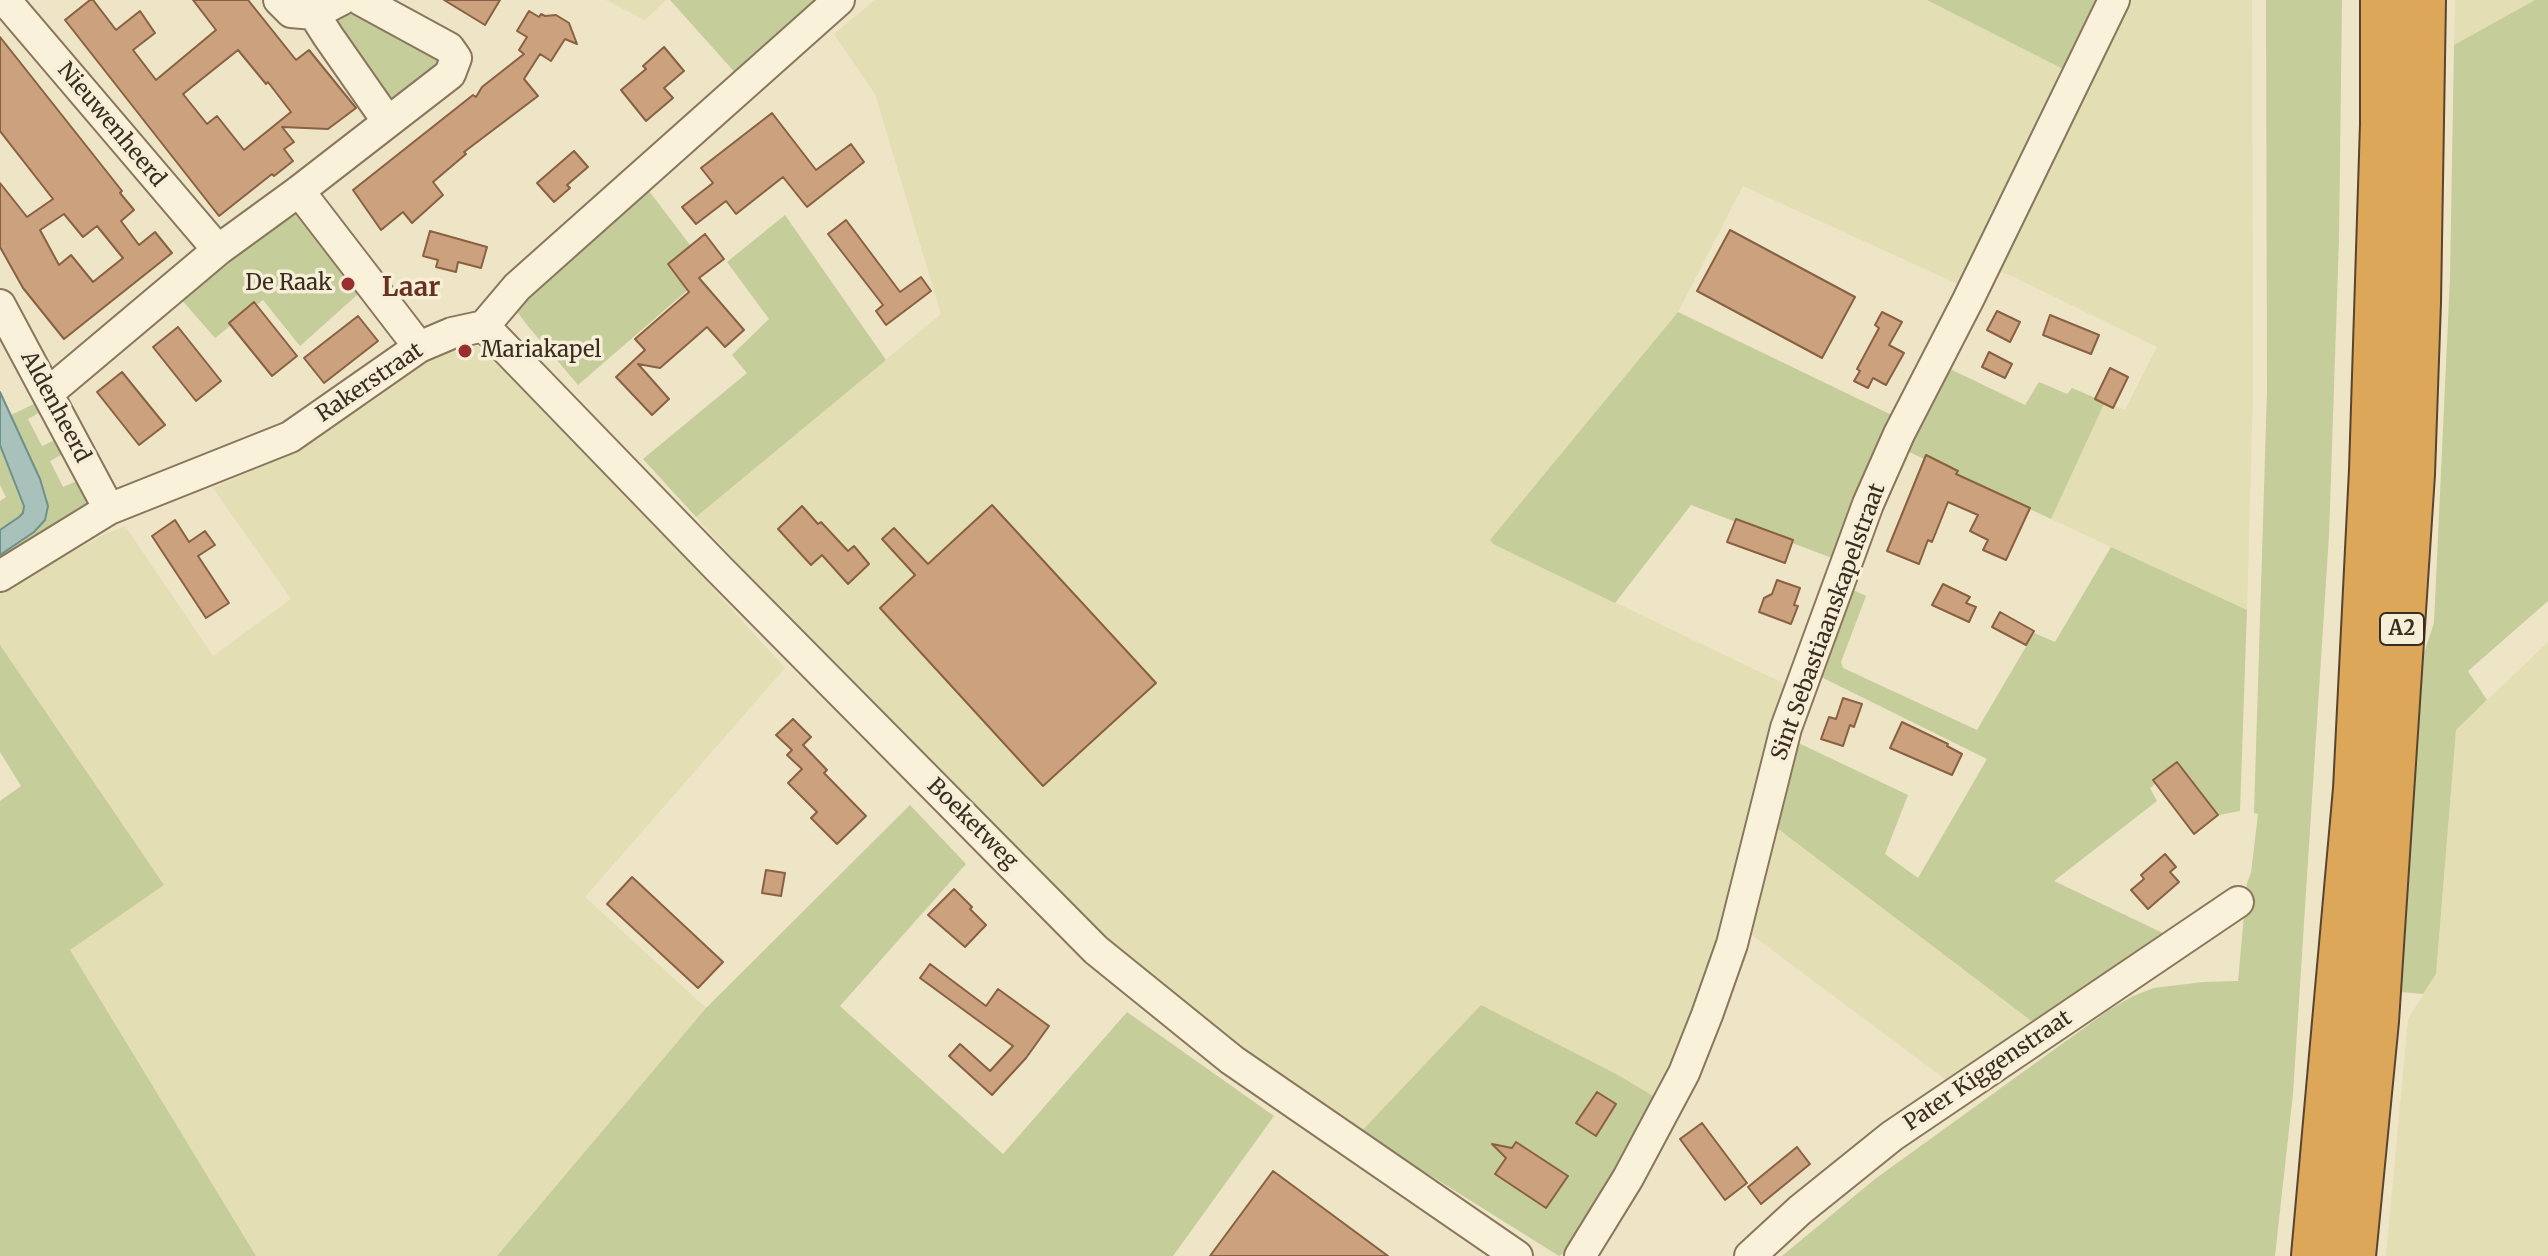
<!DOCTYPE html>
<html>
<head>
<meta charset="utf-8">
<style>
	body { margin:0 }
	canvas { display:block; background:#eee4c6 }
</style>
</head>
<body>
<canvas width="2548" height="1256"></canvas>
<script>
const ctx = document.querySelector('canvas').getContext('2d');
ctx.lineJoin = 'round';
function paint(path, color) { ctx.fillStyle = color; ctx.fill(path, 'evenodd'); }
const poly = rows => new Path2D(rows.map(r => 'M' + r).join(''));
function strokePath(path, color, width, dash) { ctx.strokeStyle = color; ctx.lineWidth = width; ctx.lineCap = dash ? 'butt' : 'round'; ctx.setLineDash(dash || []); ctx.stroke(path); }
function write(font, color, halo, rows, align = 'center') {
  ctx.font = font + ' Merriweather,serif'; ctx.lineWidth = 7; ctx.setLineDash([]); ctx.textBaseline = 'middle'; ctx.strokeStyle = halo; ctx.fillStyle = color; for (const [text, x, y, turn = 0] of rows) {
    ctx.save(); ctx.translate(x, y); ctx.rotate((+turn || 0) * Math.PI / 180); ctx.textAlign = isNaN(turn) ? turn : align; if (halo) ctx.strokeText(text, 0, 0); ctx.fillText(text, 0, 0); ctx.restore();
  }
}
paint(poly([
	[606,0,666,0,645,20],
	[875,0,1927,0,2069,72,1962,286,1743,186,1678,312,1490,540,1493,544,1785,684,1758,785,1723,930,1694,1013,1655,1097,1618,1075,1361,1132,1258,1062,1101,941,795,628,696,517,941,314,875,94,834,34],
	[2123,0,2252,0,2253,391,2247,610,2051,519,2105,402,2125,410,2157,347,2012,276,1993,270],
	[2455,0,2535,0,2454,45],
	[460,342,478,346,489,353,546,405,785,668,585,897,706,1008,497,1256,256,1256,69,950,164,885,0,645,0,592,103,535,125,526,213,656,291,599,213,488,283,457,376,399,445,346],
	[2548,642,2548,1256,2386,1256,2408,1019,2436,974,2456,730],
	[1769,822,2034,1023,1950,1083,1744,929]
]), '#e4deb4');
paint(poly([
	[670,0,824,0,739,77],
	[1927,0,2102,0,2069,72],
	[2266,0,2342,0,2339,239,2329,535,2293,1094,2275,1256,1782,1256,1875,1179,2109,1010,2133,996,2154,988,2203,982,2238,981,2247,883,2251,873,2258,814,2254,813,2267,391],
	[2535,0,2548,0,2548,601,2468,671,2487,700,2456,730,2436,974,2423,994,2401,992,2423,656,2434,623,2450,278,2454,45],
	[354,7,437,57,439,67,394,101,384,96,334,18],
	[649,191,700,258,697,282,578,385,527,325,516,310],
	[300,210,366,287,300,346,263,300,215,338,181,299],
	[785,215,886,360,696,517,643,459,747,373,732,355,769,319,727,262],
	[1678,312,1896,417,1832,558,1691,505,1615,603,1493,544,1490,540],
	[1946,367,2025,405,2039,382,2067,394,2072,388,2105,402,2051,519,1905,450],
	[36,403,40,412,28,419,42,446,55,440,63,454,50,461,63,487,77,481,88,501,84,511,0,565,0,555,34,532,40,479,11,415],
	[0,445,24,506,23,513,19,517,0,530,0,501,6,497,0,485],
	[2111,547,2247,610,2240,811,2214,816,2175,768,2150,788,2157,801,2054,881,2167,935,2034,1023,1769,822,1790,739,1908,795,1885,854,1918,878,1987,759,1813,673,1845,586,1866,596,1841,662,1843,668,1977,730,2034,633,2055,642],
	[0,645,164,885,70,950,256,1256,0,1256,0,801,21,786,0,752],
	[910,805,966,864,840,1006,1003,1154,1127,1012,1274,1116,1173,1256,497,1256,706,1008],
	[1481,1005,1618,1075,1655,1097,1609,1181,1564,1253,1559,1256,1361,1132]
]), '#c5cd9a');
const water = poly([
	[0,392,40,479,48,506,45,520,34,532,0,555,0,530,19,517,23,513,24,506,0,445,0,392]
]);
paint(water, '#a8c2bb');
strokePath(water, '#6e9189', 2);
const building = poly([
	[90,0,93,0,116,30,140,11,155,33,133,50,156,80,216,30,193,0,248,0,296,60,309,50,356,108,328,129,282,127,294,142,284,149,293,161,274,176,272,174,219,216,65,20,90,0],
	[238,50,266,84,268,82,291,112,244,150,217,116,207,124,183,94,238,50],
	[444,0,500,0,485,25,444,0],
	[529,11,539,17,541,14,545,16,556,15,569,23,577,44,565,39,551,61,540,54,524,79,538,96,464,152,466,154,433,182,443,195,412,223,403,212,381,230,353,190,473,95,476,97,482,87,524,54,519,50,527,37,517,31,529,11],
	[0,37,122,191,120,193,134,210,121,221,139,245,155,232,172,253,64,339,23,288,0,247,0,183,27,217,53,199,0,131,0,37],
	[64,214,83,237,97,226,123,258,93,282,71,255,59,265,40,230,64,214],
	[664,47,684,71,664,88,673,98,646,121,621,90,646,69,643,66,664,47],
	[772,113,816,170,851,144,864,162,807,207,783,177,736,214,726,201,696,224,682,207,713,183,701,168,772,113],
	[574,151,588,167,567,185,570,188,554,202,537,183,574,151],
	[846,220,900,292,921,277,931,291,886,325,876,311,883,305,828,234,846,220],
	[1730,230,1855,297,1822,358,1697,291,1730,230],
	[430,231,487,247,481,268,458,262,456,272,436,267,438,260,423,256,430,231],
	[705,234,724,259,699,278,744,330,725,347,707,327,660,368,638,364,669,399,652,415,616,377,645,350,635,339,689,292,668,264,705,234],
	[254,302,297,356,272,376,229,323,254,302],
	[1997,311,2020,322,2010,342,1987,330,1997,311],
	[1882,312,1902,322,1889,345,1904,353,1886,385,1873,378,1868,388,1854,381,1860,371,1857,369,1879,328,1875,325,1882,312],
	[2050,315,2099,335,2091,354,2043,335,2050,315],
	[358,316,378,341,324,383,304,358,358,316],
	[178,327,221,381,196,401,153,347,178,327],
	[1989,352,2012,364,2005,378,1982,367,1989,352],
	[2110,368,2128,377,2113,408,2095,399,2110,368],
	[122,372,165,425,139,445,97,392,122,372],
	[1926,455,1958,471,1956,474,2030,508,2006,560,1983,550,1988,540,1970,531,1978,515,1948,502,1932,542,1928,540,1919,564,1887,551,1926,455],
	[992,505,1156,683,1043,786,880,608,915,575,882,539,894,528,928,564,992,505],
	[802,506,818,524,821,522,848,551,854,546,869,564,848,584,822,555,811,565,778,529,802,506],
	[1736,519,1793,540,1785,563,1727,542,1736,519],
	[175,520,189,542,205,531,215,545,198,556,229,603,206,618,152,536,175,520],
	[1777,580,1800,588,1794,605,1798,606,1791,624,1759,612,1764,598,1772,594,1777,580],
	[1943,584,1970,597,1966,603,1976,607,1969,622,1932,605,1943,584],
	[2000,612,2034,631,2026,645,1992,627,2000,612],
	[1843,698,1862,704,1854,727,1850,725,1843,746,1821,739,1829,717,1836,719,1843,698],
	[793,719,811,737,803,745,827,770,824,773,866,816,837,844,811,818,817,812,788,783,802,769,787,755,792,750,776,735,793,719],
	[1902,722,1948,744,1947,746,1962,754,1952,775,1890,748,1902,722],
	[2177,762,2218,815,2194,834,2153,780,2177,762],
	[2165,854,2176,867,2170,872,2179,882,2148,909,2131,890,2144,879,2141,875,2165,854],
	[766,870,785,873,781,896,762,893,766,870],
	[632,877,723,962,698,988,607,904,632,877],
	[954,889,972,907,970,909,986,925,965,947,928,915,954,889],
	[930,964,986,1006,998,989,1049,1026,1026,1058,992,1095,949,1056,960,1044,990,1071,1013,1046,920,978,930,964],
	[1597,1092,1616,1104,1596,1136,1576,1123,1597,1092],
	[1702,1123,1747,1183,1725,1200,1680,1139,1702,1123],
	[1516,1142,1568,1176,1546,1208,1495,1174,1506,1158,1492,1144,1512,1148,1516,1142],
	[1797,1147,1810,1164,1761,1204,1748,1187,1797,1147],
	[1273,1171,1388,1256,1210,1256,1273,1171]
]);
paint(building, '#cca17d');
strokePath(building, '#896142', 2);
const minor = poly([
	[5,0,218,250],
	[279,0,291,12,314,14,341,0],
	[314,14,328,36,388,122,450,74,456,58,449,48,361,0],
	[299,191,419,347],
	[0,305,109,509],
	[484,326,719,569,1096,950,1232,1060,1517,1256],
	[48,393,218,250,299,191,388,122],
	[0,576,109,509,290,437,419,347,452,333,484,326,517,287,839,0],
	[1580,1256,1628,1178,1684,1073,1707,1015,1732,944,1786,728,1868,504,1899,434,1968,300,2114,0],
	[1750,1256,1800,1210,1892,1136,2238,902]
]);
const highway = poly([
	[2314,1256,2356,789,2372,470,2383,124,2383,0],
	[2353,1256,2376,1021,2412,474,2418,302,2423,0]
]);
strokePath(minor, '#8a765c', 34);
strokePath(highway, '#584430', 48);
strokePath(minor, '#f9f1da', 30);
strokePath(highway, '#dca758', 44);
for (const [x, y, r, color] of [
	[348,284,8,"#992f2c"],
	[465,351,8,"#992f2c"]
]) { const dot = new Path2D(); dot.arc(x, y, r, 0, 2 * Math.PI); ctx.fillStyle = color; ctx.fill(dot); strokePath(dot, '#f6eed6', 3); }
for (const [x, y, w] of [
	[2402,629,44]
]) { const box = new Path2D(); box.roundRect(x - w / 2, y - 16, w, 32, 6); ctx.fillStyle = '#f6eed6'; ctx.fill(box); strokePath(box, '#3a2d20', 2); }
write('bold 20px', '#3a2d20', null, [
	["A2",2402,629]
]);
write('22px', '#3a2d20', '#f6eed6', [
	["Nieuwenheerd",111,125,50],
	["Rakerstraat",370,383,-34],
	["Aldenheerd",55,407,62],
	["Sint Sebastiaanskapelstraat",1829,622,-70],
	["Boeketweg",972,824,45],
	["Pater Kiggenstraat",1988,1071,-34]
]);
write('22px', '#3a2d20', '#f6eed6', [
	["De Raak",332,284],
	["Mariakapel",481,351,"left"]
], 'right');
write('bold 26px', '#67311f', '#f6eed6', [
	["Laar",411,289]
]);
</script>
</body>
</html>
